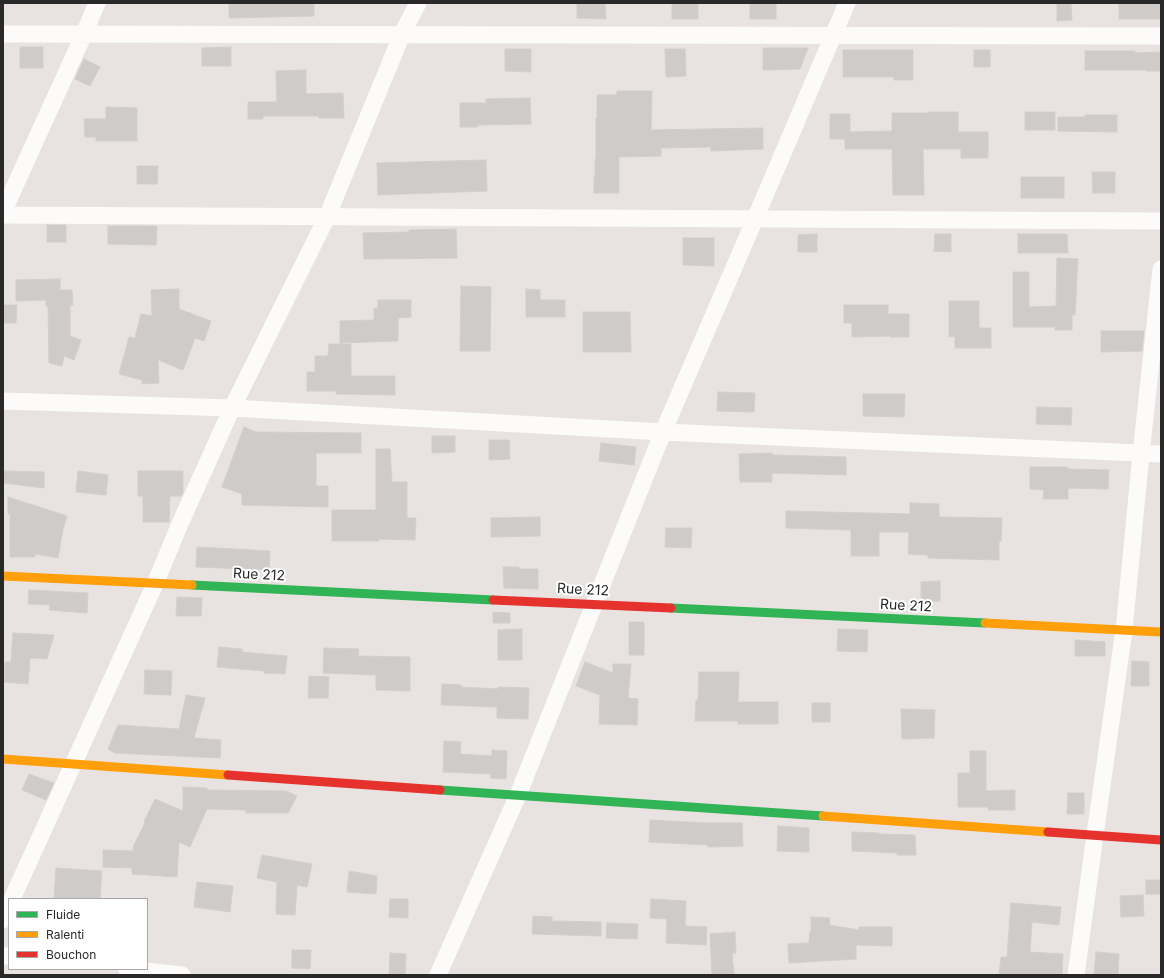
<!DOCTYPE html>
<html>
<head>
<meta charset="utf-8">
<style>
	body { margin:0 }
	#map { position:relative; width:1164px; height:978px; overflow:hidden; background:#e8e3e0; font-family:Inter,sans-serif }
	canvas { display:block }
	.frame { position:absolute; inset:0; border:4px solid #292929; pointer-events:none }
	.legend { position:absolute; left:8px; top:898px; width:140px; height:72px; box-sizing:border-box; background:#fff; border:1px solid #a9a9a9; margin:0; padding:5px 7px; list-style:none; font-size:12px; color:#292929 }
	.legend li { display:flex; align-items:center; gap:8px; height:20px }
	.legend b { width:20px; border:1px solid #a9a9a9 }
</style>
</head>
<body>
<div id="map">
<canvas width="1164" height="978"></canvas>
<div class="frame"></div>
<ul class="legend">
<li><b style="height:5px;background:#30b455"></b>Fluide</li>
<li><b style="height:5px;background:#ff9f0a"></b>Ralenti</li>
<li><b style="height:5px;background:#e5322d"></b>Bouchon</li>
</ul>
</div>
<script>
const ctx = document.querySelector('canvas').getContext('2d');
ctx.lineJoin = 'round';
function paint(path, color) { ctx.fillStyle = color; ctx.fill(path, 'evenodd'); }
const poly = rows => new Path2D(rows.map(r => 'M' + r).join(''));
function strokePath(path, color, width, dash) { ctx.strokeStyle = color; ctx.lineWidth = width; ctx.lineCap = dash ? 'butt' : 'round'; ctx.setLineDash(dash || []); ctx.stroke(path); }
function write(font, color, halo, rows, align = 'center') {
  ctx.font = font + ' Inter,sans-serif'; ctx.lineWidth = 4; ctx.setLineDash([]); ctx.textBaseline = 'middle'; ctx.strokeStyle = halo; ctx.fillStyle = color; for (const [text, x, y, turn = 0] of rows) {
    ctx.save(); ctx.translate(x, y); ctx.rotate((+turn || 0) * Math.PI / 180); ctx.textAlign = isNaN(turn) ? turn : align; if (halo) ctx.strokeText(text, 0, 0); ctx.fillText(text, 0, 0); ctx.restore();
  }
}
const building = poly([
	[229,3,314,3,314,16,229,18,229,3],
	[577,3,605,3,606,19,577,18,577,3],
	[672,3,698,3,698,19,672,19,672,3],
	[750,3,776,3,776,19,750,19,750,3],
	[1057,3,1071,3,1072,20,1057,21,1057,3],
	[1119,3,1161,3,1161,19,1119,19,1119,3],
	[20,47,43,47,43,68,20,68,20,47],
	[231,47,231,66,202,66,202,48,231,47],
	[763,48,808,48,800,69,763,70,763,48],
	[505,49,531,49,531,72,505,71,505,49],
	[665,49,685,49,686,76,666,77,665,49],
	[843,50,913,50,913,80,894,80,894,77,843,77,843,50],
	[974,50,990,50,990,67,974,67,974,50],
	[1085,51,1135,51,1135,53,1161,52,1161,71,1147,71,1146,70,1085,70,1085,51],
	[84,59,100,67,90,86,75,79,84,59],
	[306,70,306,94,343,93,344,118,319,118,319,116,263,116,263,119,248,119,248,102,277,102,276,71,306,70],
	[617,91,652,91,651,130,763,128,763,149,711,151,711,147,661,148,661,156,619,157,619,193,594,193,594,177,595,177,595,159,596,159,596,118,597,118,597,95,617,95,617,91],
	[530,98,531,124,478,125,478,127,460,127,460,103,486,103,486,99,530,98],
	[106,107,137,108,137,141,96,141,96,137,85,137,84,119,106,119,106,107],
	[929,112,958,112,958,132,988,132,988,158,961,158,961,149,923,149,924,195,893,195,892,149,845,149,845,139,830,139,830,114,850,114,850,132,892,131,892,113,928,113,929,112],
	[1025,112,1055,112,1055,130,1025,130,1025,112],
	[1085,115,1117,115,1117,132,1058,131,1058,117,1085,117,1085,115],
	[486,160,487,191,378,195,377,163,486,160],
	[137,166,158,166,157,184,137,184,137,166],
	[1092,172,1115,172,1115,193,1093,193,1092,172],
	[1021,177,1064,177,1064,198,1021,198,1021,177],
	[47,225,66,225,66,242,47,242,47,225],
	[108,226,157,226,156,245,108,244,108,226],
	[456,229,457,258,364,259,363,233,409,232,409,230,456,229],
	[817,234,817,252,798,252,798,235,817,234],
	[935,234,951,234,951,252,934,251,935,234],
	[1018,234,1067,234,1068,253,1018,253,1018,234],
	[683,238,714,238,714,266,683,265,683,238],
	[1057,258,1078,259,1075,315,1072,315,1072,330,1055,330,1055,327,1013,327,1013,272,1029,272,1029,307,1056,306,1057,258],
	[60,279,60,290,72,290,73,305,70,305,70,336,81,340,74,360,64,356,62,366,49,363,48,306,46,306,46,300,16,301,16,280,60,279],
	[461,286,491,287,490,351,460,351,461,286],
	[179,289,179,309,211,321,204,341,195,338,183,370,158,360,159,383,142,384,142,380,119,374,129,337,135,338,141,314,152,316,151,290,179,289],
	[526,289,540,290,540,300,565,300,565,317,526,317,526,289],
	[378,300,411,300,411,317,398,318,398,341,340,343,340,321,374,320,374,309,378,308,378,300],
	[949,301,979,301,979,328,991,328,991,348,955,348,955,336,949,337,949,301],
	[3,305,17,305,16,323,3,323,3,305],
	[844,305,888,305,888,314,909,314,909,337,890,337,890,336,852,337,852,323,844,323,844,305],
	[583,312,630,312,631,352,583,352,583,312],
	[1101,331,1144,331,1142,351,1101,352,1101,331],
	[329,344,351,344,351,376,395,376,395,395,336,394,336,391,307,391,307,372,315,372,315,356,328,356,329,344],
	[718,392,755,393,754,412,717,411,718,392],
	[863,394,905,394,904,417,863,416,863,394],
	[1037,407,1072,408,1071,425,1036,424,1037,407],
	[244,427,256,432,361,433,361,453,316,453,316,486,328,486,328,507,242,505,242,494,222,487,244,427],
	[432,436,455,436,455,452,432,453,432,436],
	[489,440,509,440,510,459,489,460,489,440],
	[601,443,636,447,634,465,599,461,601,443],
	[376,449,390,449,392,482,407,482,407,518,416,518,415,540,379,539,379,541,332,541,332,510,376,510,376,449],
	[772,453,772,455,846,457,846,475,772,473,772,482,740,482,739,454,772,453],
	[1030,467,1068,467,1068,469,1109,470,1108,489,1068,488,1068,499,1043,499,1044,490,1030,489,1030,467],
	[3,471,44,472,44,488,3,483,3,471],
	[78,471,108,475,106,495,76,492,78,471],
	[138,471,183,471,183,493,181,496,170,496,169,522,143,522,143,496,138,496,138,471],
	[8,497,67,516,63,529,58,558,35,554,35,557,10,557,10,514,8,514,8,497],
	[910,503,939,504,939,517,1002,518,1001,541,999,541,999,560,928,558,928,555,908,554,909,532,879,532,879,556,851,556,851,530,786,528,786,511,910,514,910,503],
	[540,517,540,536,491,537,491,518,540,517],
	[666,528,692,528,691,548,665,547,666,528],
	[197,547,270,551,269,570,196,567,197,547],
	[503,567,519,567,519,569,538,569,538,589,504,588,503,567],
	[940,581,940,601,921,602,921,582,940,581],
	[29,590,88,593,87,613,49,610,50,605,28,604,29,590],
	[177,597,202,598,201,616,176,616,177,597],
	[493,612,510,613,510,623,493,623,493,612],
	[629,622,644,622,644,655,629,655,629,622],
	[522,629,522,660,498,660,498,630,522,629],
	[838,629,868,630,867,652,837,651,838,629],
	[13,633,54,635,47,659,30,658,28,684,4,682,5,662,11,662,13,633],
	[1075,640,1105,642,1105,656,1075,656,1075,640],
	[219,647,242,649,242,652,287,656,285,674,264,673,264,671,217,667,219,647],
	[324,648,359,649,358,656,410,657,410,691,376,690,376,675,323,673,324,648],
	[1132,661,1149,662,1149,686,1131,686,1132,661],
	[585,662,613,673,613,664,631,664,628,698,638,699,637,725,599,724,600,695,576,686,585,662],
	[145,670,172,671,171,695,144,694,145,670],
	[699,672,739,672,738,702,778,702,778,724,738,724,738,721,695,721,696,700,698,700,699,672],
	[309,676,329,677,328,698,308,698,309,676],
	[442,684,461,685,461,687,498,689,498,687,529,688,528,719,497,718,497,707,441,705,442,684],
	[186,695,205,698,194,738,221,740,220,758,115,753,108,749,118,725,179,729,186,695],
	[812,703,830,703,830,722,812,722,812,703],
	[901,709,935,710,934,738,902,739,901,709],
	[444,741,461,742,460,754,492,756,492,750,507,751,506,779,490,778,491,774,443,772,444,741],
	[970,751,986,751,986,791,1015,790,1015,810,988,810,988,807,958,807,958,773,970,773,970,751],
	[29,774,54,783,46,800,22,790,29,774],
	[183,787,207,788,207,790,286,791,297,796,288,813,246,813,246,810,207,809,190,847,179,842,177,877,132,874,132,868,103,867,103,850,133,851,134,845,145,823,144,822,155,799,183,811,183,787],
	[1068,793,1084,793,1084,814,1067,814,1068,793],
	[650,820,708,823,742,823,743,846,708,847,708,845,649,842,650,820],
	[778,826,809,828,809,852,777,851,778,826],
	[852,832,879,833,879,834,915,835,916,855,897,855,897,853,852,851,852,832],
	[262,855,312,864,307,887,297,885,295,915,276,914,277,882,257,878,262,855],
	[56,868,102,871,100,899,54,899,56,868],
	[349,871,377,876,376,894,347,892,349,871],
	[1146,880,1160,880,1160,894,1146,894,1146,880],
	[197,882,233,886,230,912,194,907,197,882],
	[1143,895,1144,916,1121,917,1120,896,1143,895],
	[390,899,408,899,408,918,389,917,390,899],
	[651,899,686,901,685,926,707,927,706,945,666,943,667,919,650,918,651,899],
	[1011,903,1061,907,1059,925,1032,922,1030,952,1063,954,1062,975,999,975,1001,957,1007,957,1011,903],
	[533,916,552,917,552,921,601,922,601,936,532,934,533,916],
	[811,917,830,918,829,925,859,930,859,927,892,927,892,946,856,945,856,959,789,963,788,944,809,943,810,931,811,931,811,917],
	[607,923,638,924,637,939,606,938,607,923],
	[735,932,736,953,732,953,734,974,712,975,710,934,735,932],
	[292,950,311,950,310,969,292,968,292,950],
	[1096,952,1119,954,1118,975,1094,975,1096,952],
	[390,953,406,954,405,975,389,975,390,953]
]);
paint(building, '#cecbc9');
strokePath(building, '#d2cecc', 1);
strokePath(poly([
	[3,34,1161,36],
	[3,212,84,34,97,3],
	[3,215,1161,221],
	[3,401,232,408,663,432,1161,454],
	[12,899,155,584,179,526,232,408,327,217,402,34,418,3],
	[3,920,9,907],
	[3,956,9,956],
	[127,969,182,975],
	[438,975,518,795,663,432,755,219,847,3],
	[1076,975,1095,835,1124,630,1141,454,1161,269]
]), '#fcfbfa', 17);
strokePath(poly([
	[192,585,493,600],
	[671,608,985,623],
	[440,790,823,816]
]), '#30b455', 9);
strokePath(poly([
	[3,576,192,585],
	[985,623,1161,632],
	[3,759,228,775],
	[823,816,1048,832]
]), '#ff9f0a', 9);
strokePath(poly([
	[493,600,671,608],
	[228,775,440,790],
	[1048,832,1161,840]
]), '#e5322d', 9);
write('14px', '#292929', '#fff', [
	["Rue 212",259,575,3],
	["Rue 212",583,590,3],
	["Rue 212",906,606,3]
]);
</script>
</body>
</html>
